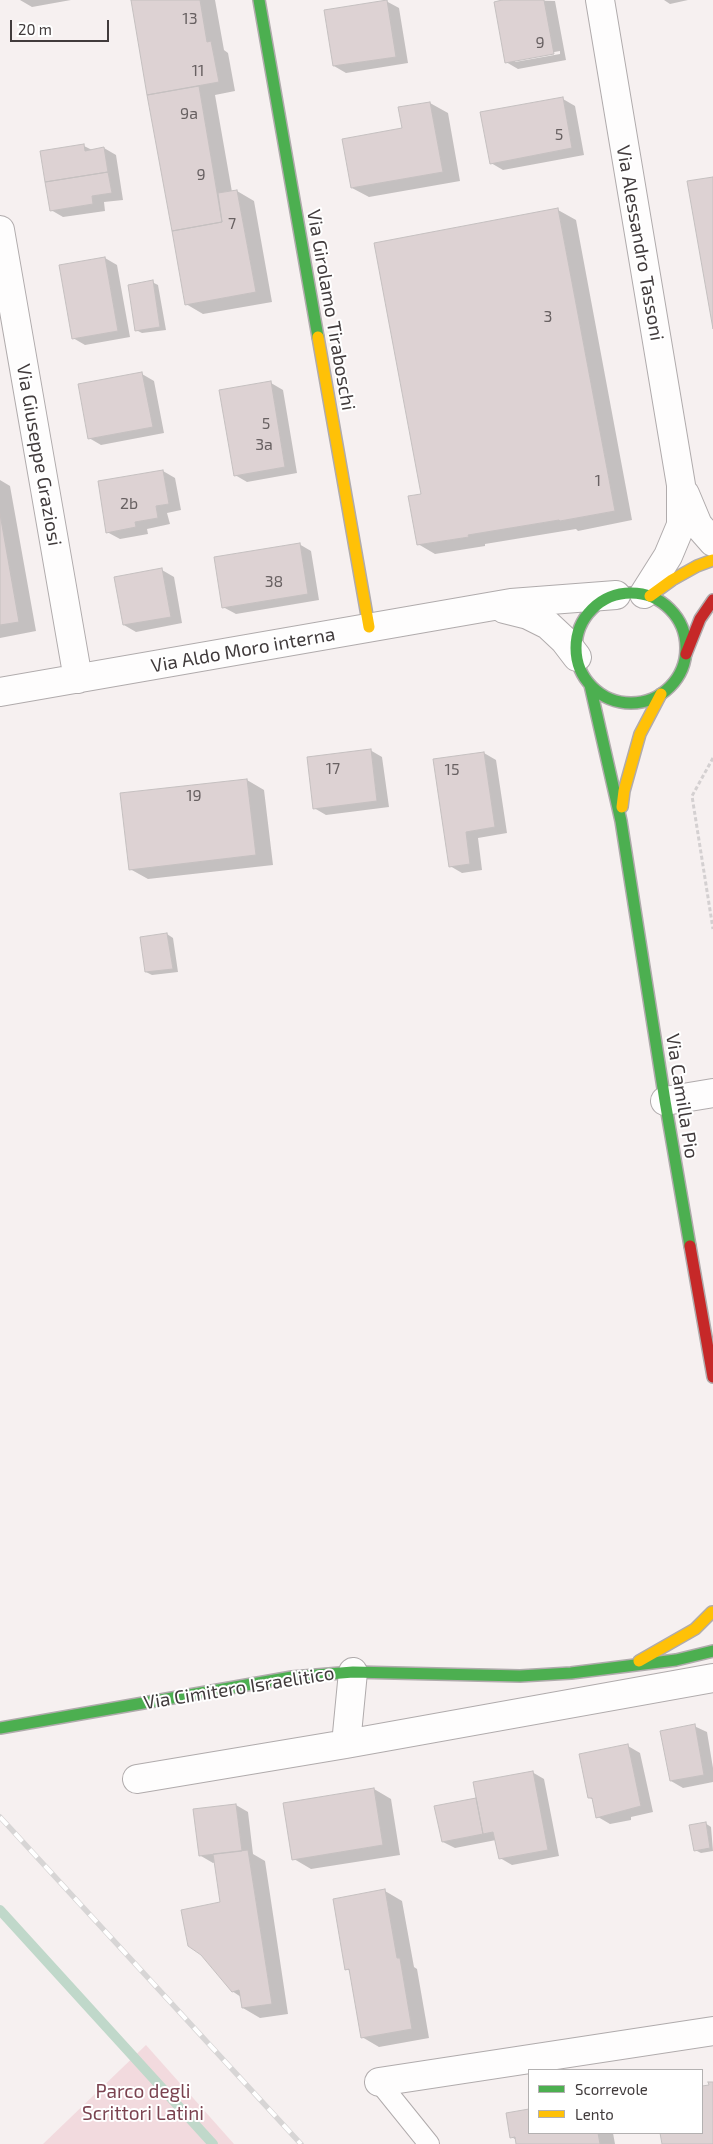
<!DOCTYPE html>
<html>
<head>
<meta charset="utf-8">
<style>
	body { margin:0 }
	#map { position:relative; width:713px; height:2144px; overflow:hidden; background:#f6f0f0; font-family:"Exo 2",sans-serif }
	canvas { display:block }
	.legend { position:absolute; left:528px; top:2069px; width:175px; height:65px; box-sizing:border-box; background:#fff; border:1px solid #b3b1b1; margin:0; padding:6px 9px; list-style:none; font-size:15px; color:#413b3c }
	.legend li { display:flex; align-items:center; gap:10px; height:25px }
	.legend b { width:25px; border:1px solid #b3b1b1 }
	.scale { position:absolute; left:10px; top:20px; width:99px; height:22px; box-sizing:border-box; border:2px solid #413b3c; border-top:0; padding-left:6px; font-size:15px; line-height:18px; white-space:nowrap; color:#413b3c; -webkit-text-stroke:4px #fff; paint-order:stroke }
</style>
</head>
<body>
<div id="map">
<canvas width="713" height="2144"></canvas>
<ul class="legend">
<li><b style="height:6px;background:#4caf50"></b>Scorrevole</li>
<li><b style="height:6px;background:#ffc107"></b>Lento</li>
</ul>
<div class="scale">20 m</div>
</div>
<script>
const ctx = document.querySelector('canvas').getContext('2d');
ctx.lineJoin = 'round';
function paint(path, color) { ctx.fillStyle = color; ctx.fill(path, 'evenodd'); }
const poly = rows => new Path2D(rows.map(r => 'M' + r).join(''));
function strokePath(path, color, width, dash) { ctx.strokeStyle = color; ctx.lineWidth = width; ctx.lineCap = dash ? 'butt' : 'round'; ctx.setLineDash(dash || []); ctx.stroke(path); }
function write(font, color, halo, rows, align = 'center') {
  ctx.font = font + ' "Exo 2",sans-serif'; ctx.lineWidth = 4; ctx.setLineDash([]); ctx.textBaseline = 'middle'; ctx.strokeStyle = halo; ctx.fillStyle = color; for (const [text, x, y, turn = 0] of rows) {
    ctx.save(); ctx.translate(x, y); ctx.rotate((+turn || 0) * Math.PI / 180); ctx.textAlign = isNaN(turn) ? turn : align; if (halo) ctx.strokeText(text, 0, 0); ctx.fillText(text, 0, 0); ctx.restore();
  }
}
paint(poly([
	[146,2045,234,2144,43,2144]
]), '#f2dade');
paint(poly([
	[20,0,71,0,32,7],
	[133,0,215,0,224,50,228,53,235,91,215,95,232,192,237,191,254,201,272,302,203,314,186,304,140,52,141,51],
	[509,0,555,1,566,60,518,69,506,62],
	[560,51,560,54,515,62,515,59],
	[664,0,688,0,670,4],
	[386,1,399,8,408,63,346,73,334,66],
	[563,99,575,106,584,155,503,170,491,163],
	[430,103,448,113,460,181,369,197,352,188,403,129,399,108],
	[84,146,92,150,104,148,116,155,123,200,104,202,105,211,63,217,51,210],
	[558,210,576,220,632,520,578,531,576,529,485,544,485,546,435,554,418,544,422,495],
	[105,258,117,265,130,337,85,345,73,338],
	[152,282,158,285,166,330,142,333,136,330],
	[142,374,154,381,164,433,101,445,89,438],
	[271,383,283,390,297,473,247,482,235,475],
	[163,471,175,478,181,510,167,513,170,524,147,529,148,534,120,539,107,532],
	[0,480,10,486,36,631,0,638],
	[299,544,311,551,319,600,236,614,223,607],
	[162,570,174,577,182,623,136,632,124,625],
	[370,750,382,757,389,807,326,815,314,808],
	[484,753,496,760,507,833,478,838,482,870,462,873,450,866],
	[247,780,264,790,273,865,148,879,130,869],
	[167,934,173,938,178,972,152,975,146,972],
	[694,1726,707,1732,713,1768,713,1782,683,1788,671,1781],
	[628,1746,640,1753,653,1812,631,1817,631,1820,610,1824,598,1817,594,1800,590,1798],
	[532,1772,544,1779,559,1856,512,1865,500,1858,496,1840,455,1848,443,1842,436,1807,477,1799],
	[374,1789,391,1799,400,1855,311,1869,294,1859],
	[236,1805,248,1812,253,1854,265,1861,288,2014,260,2018,243,2008,241,1997,232,1991,216,1862,213,1863,201,1856],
	[705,1823,711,1827,713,1851,701,1853,695,1850],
	[385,1891,402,1901,414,1967,417,1969,429,2038,379,2047,362,2037,350,1971,347,1969],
	[713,2083,713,2144,663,2144,662,2133,702,2133,702,2088,710,2086],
	[529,2111,529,2133,613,2133,615,2144,517,2144,516,2140,512,2137,508,2114]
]), '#0003');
strokePath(poly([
	[0,1910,213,2144]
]), '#c0d8ca', 10);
const building = poly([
	[131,0,200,0,207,42,211,41,219,82,147,95,131,0],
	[387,0,396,57,333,66,324,10,387,0],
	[502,0,544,0,554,54,505,63,494,2,502,0],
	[199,86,222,222,172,231,147,95,199,86],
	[563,97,572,148,490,164,480,112,563,97],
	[430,102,443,172,351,188,342,139,402,128,398,107,430,102],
	[84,144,85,151,104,147,108,172,45,182,40,151,84,144],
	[108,172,112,193,92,196,93,204,50,211,45,182,108,172],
	[713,177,713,329,687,181,713,177],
	[237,190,256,292,185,305,172,231,222,222,218,193,237,190],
	[558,208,615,511,560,521,559,520,468,535,469,537,417,545,408,496,421,494,374,243,558,208],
	[105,257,118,331,72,339,59,265,105,257],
	[153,280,160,327,135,331,128,285,153,280],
	[142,372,153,427,88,439,78,384,142,372],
	[271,381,285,467,234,476,219,390,271,381],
	[163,470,169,504,156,506,158,518,135,522,136,527,106,533,98,481,163,470],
	[0,514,19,622,0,625,0,514],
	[300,543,308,594,222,608,214,557,300,543],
	[162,568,171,617,123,625,114,577,162,568],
	[371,749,377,801,313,809,307,757,371,749],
	[484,752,495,827,466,832,470,864,449,867,433,759,484,752],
	[247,779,256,855,129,870,120,793,247,779],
	[167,933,173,969,145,972,140,937,167,933],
	[695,1724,704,1775,670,1781,660,1731,695,1724],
	[628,1744,641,1806,596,1818,592,1798,588,1798,579,1754,628,1744],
	[533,1771,548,1850,499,1859,493,1832,483,1834,473,1782,533,1771],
	[374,1788,383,1845,292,1860,283,1803,374,1788],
	[476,1798,483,1834,442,1842,434,1806,476,1798],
	[236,1804,242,1851,199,1856,193,1809,236,1804],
	[706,1822,710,1848,694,1851,689,1825,706,1822],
	[248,1850,272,2004,242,2008,239,1990,232,1992,201,1955,188,1946,181,1910,220,1902,213,1854,248,1850],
	[385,1889,397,1958,400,1958,412,2029,361,2038,349,1969,345,1970,333,1899,385,1889],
	[708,2082,713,2082,713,2144,662,2144,660,2133,702,2133,702,2086,709,2085,708,2082],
	[529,2109,529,2133,598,2133,600,2144,516,2144,515,2137,510,2138,506,2113,529,2109]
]);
paint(building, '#ddd2d3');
strokePath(building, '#c5c0c0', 1);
const lane = poly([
	[379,2082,429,2144]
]);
const street = poly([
	[600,0,681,485,681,525,668,556,644,594],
	[0,230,78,679],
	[685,494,698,525,713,542],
	[504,609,528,615,548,625,564,640,577,657],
	[0,692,511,603,616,595],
	[665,1101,713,1093],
	[346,1744,353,1672],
	[137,1779,346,1744,713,1678],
	[379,2082,713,2031]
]);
const fast = poly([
	[259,0,318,337],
	'576 648a55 55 0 1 1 110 0a55 55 0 1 1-110 0Z',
	[590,685,621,821,665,1101,690,1246],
	[0,1728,292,1677,353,1672,520,1676,571,1673,676,1660,713,1651]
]);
const slow = poly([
	[318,337,369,627],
	[650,596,672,580,697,566,713,560],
	[622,807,624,791,640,734,661,694],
	[639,1661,695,1629,712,1612]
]);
const jam = poly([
	[686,654,700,619,713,600],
	[690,1246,713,1377]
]);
strokePath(lane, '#b0abac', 22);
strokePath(street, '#b0abac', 30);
strokePath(fast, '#b0abac', 14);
strokePath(slow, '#b0abac', 14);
strokePath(jam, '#b0abac', 14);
strokePath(poly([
	[713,758,692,796,713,929]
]), '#d4d0d1', 3, [4, 2.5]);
strokePath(lane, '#fefdfd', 20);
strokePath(street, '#fefdfd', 28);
strokePath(fast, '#4caf50', 11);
strokePath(slow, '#ffc107', 11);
strokePath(jam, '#c62828', 11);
const rail = poly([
	[0,1817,301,2144]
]);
strokePath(rail, '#d7d5d5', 5.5);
strokePath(rail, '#fff', 4, [11]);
write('16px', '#686162', null, [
	["13",190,19],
	["9",540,43],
	["11",198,71],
	["9a",189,114],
	["5",559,135],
	["9",201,175],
	["7",232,224],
	["3",548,317],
	["5",266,424],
	["3a",264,445],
	["1",598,481],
	["2b",129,504],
	["38",274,582],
	["17",333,769],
	["15",452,770],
	["19",194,796]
]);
write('19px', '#413b3c', '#fff', [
	["Via Alessandro Tassoni",640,243,80],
	["Via Girolamo Tiraboschi",331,310,80],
	["Via Giuseppe Graziosi",39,455,80],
	["Via Aldo Moro interna",243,650,-10],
	["Via Camilla Pio",682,1096,81],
	["Via Cimitero Israelitico",239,1688,-9]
]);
write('19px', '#7b4350', '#fff', [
	["Parco degli",143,2092],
	["Scrittori Latini",143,2114]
]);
</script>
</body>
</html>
